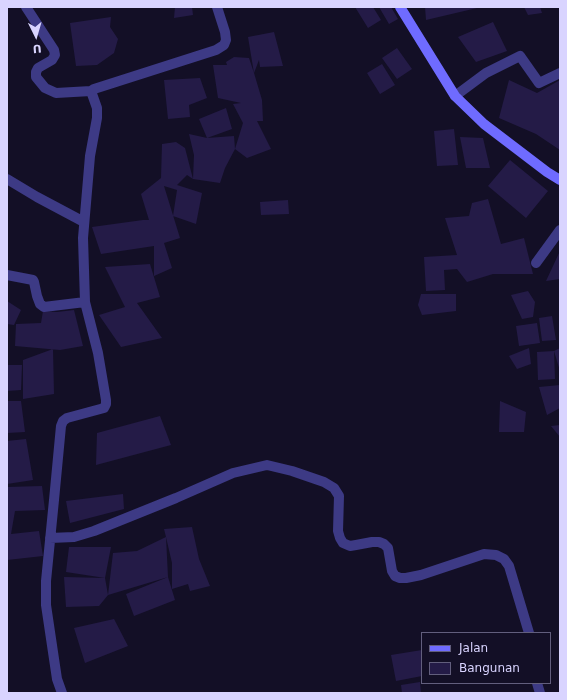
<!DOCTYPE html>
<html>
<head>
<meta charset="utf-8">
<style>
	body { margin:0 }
	#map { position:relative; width:567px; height:700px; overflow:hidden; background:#130f26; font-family:"DejaVu Sans",sans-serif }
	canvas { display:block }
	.frame { position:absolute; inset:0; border:8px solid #d9d4ff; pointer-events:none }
	.legend { position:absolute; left:421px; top:632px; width:130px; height:52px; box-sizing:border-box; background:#130f26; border:1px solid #625e7d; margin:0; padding:5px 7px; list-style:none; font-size:12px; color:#d9d4ff }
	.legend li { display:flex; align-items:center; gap:8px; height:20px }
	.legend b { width:20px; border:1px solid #625e7d }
	.north { position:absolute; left:16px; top:16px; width:40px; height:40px; -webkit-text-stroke:3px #130f26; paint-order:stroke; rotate:175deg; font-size:11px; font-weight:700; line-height:16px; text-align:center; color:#d9d4ff }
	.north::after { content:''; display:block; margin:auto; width:14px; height:18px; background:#d9d4ff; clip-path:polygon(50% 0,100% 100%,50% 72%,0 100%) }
</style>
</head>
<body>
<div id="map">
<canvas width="567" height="700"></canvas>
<div class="frame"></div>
<ul class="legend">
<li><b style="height:5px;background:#6f6bff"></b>Jalan</li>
<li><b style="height:11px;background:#241b47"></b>Bangunan</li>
</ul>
<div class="north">U</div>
</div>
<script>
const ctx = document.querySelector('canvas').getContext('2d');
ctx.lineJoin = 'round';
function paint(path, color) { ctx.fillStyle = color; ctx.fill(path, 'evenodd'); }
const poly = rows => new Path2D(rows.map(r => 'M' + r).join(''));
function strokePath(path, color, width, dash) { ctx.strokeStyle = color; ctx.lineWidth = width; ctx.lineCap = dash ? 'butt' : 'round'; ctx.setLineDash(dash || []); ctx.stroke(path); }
paint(poly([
	[175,7,192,7,193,15,174,18],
	[355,7,373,7,381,20,368,28],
	[379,7,391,7,398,19,389,24],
	[425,7,477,7,477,8,426,20],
	[524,7,540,7,542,13,528,15],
	[111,17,110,27,118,39,114,53,97,65,76,66,70,23],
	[493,22,507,51,476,62,458,37],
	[274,32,283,66,260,67,259,60,254,73,262,100,263,121,257,121,271,149,247,158,235,149,225,168,220,183,193,179,187,175,177,185,202,193,196,224,173,216,177,190,164,186,180,238,164,243,172,268,154,276,154,246,101,254,92,227,143,220,149,220,141,194,161,178,162,144,176,142,185,148,193,179,194,155,189,134,207,138,199,119,226,108,232,129,207,138,234,136,235,149,243,123,233,104,241,103,218,98,213,65,227,65,226,62,234,57,249,58,254,73,248,37],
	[397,48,412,69,397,79,382,58],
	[382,64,395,85,380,94,367,73],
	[200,78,207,98,189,105,190,117,168,119,164,80],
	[509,80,537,93,560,80,560,150,536,134,499,118],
	[454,129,458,165,437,166,434,131],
	[460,137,483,138,490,168,466,168],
	[510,160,548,191,526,218,488,186],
	[488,199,501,244,524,238,533,274,493,274,467,282,457,269,444,270,445,290,426,291,424,257,457,255,445,218,469,216,472,203],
	[288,200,289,214,261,215,260,202],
	[560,251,560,279,546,281],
	[150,264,160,297,137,303,162,338,121,347,99,315,125,307,105,267],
	[528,291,535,302,533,317,522,319,511,295],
	[421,294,456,294,456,311,422,315,418,305],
	[7,301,21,310,14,325,7,324],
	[74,310,83,346,60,350,15,346,16,324,41,323,43,311,57,312],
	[552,316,556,340,542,341,539,318],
	[537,323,540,343,519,346,516,326],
	[529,348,531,364,517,369,509,356],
	[560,348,560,371,554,351,555,379,538,380,537,352,554,351],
	[53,349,54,394,23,399,23,360],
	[7,365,22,365,21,390,7,391],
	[560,385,560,408,547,415,539,387],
	[7,401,21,401,25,432,7,433],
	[500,401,526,412,524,432,499,432],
	[160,416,171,445,96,465,97,433],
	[560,425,560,437,551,426],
	[26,439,33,480,7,484,7,441],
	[42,486,45,510,15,511,11,534,39,531,43,556,7,560,7,487],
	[123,494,124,509,70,523,66,501],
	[192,527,199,559,210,586,190,591,188,584,172,589,172,563,166,537,168,577,108,595,113,553,137,551,166,537,164,529],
	[69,547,111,547,105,578,66,572],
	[64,577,105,578,108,595,99,606,66,607],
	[168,577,175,600,134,616,126,594],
	[114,619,128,646,85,663,74,628],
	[422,650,422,676,396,681,391,655],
	[420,682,421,693,402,693,401,685]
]), '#241b47');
strokePath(poly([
	[26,7,54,50,55,55,52,60,38,68,36,72,36,77,45,88,56,93,91,91],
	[455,96,486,73,520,56,539,83,560,73],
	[7,179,37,197,84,222],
	[536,263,560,230],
	[7,275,33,280,34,282,37,296,40,304,44,307,85,302],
	[50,538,74,537,94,531,176,498,233,473,267,465,292,471,324,482,334,488,339,496,338,531,340,538,343,543,350,546,356,545,372,542,379,542,384,544,388,548,392,571,395,576,400,578,406,578,421,575,484,554,496,555,504,559,509,566,529,633],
	[537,683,540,693],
	[62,693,57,679,46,605,46,581,54,500,61,426,63,421,67,418,104,408,106,404,106,400,98,353,85,302,83,238,90,156,97,118,97,108,91,91,94,89,216,50,224,45,226,40,225,32,217,7]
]), '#3d3a85', 10);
strokePath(poly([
	[400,7,455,96,484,124,547,172,560,180]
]), '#6f6bff', 10);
</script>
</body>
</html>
